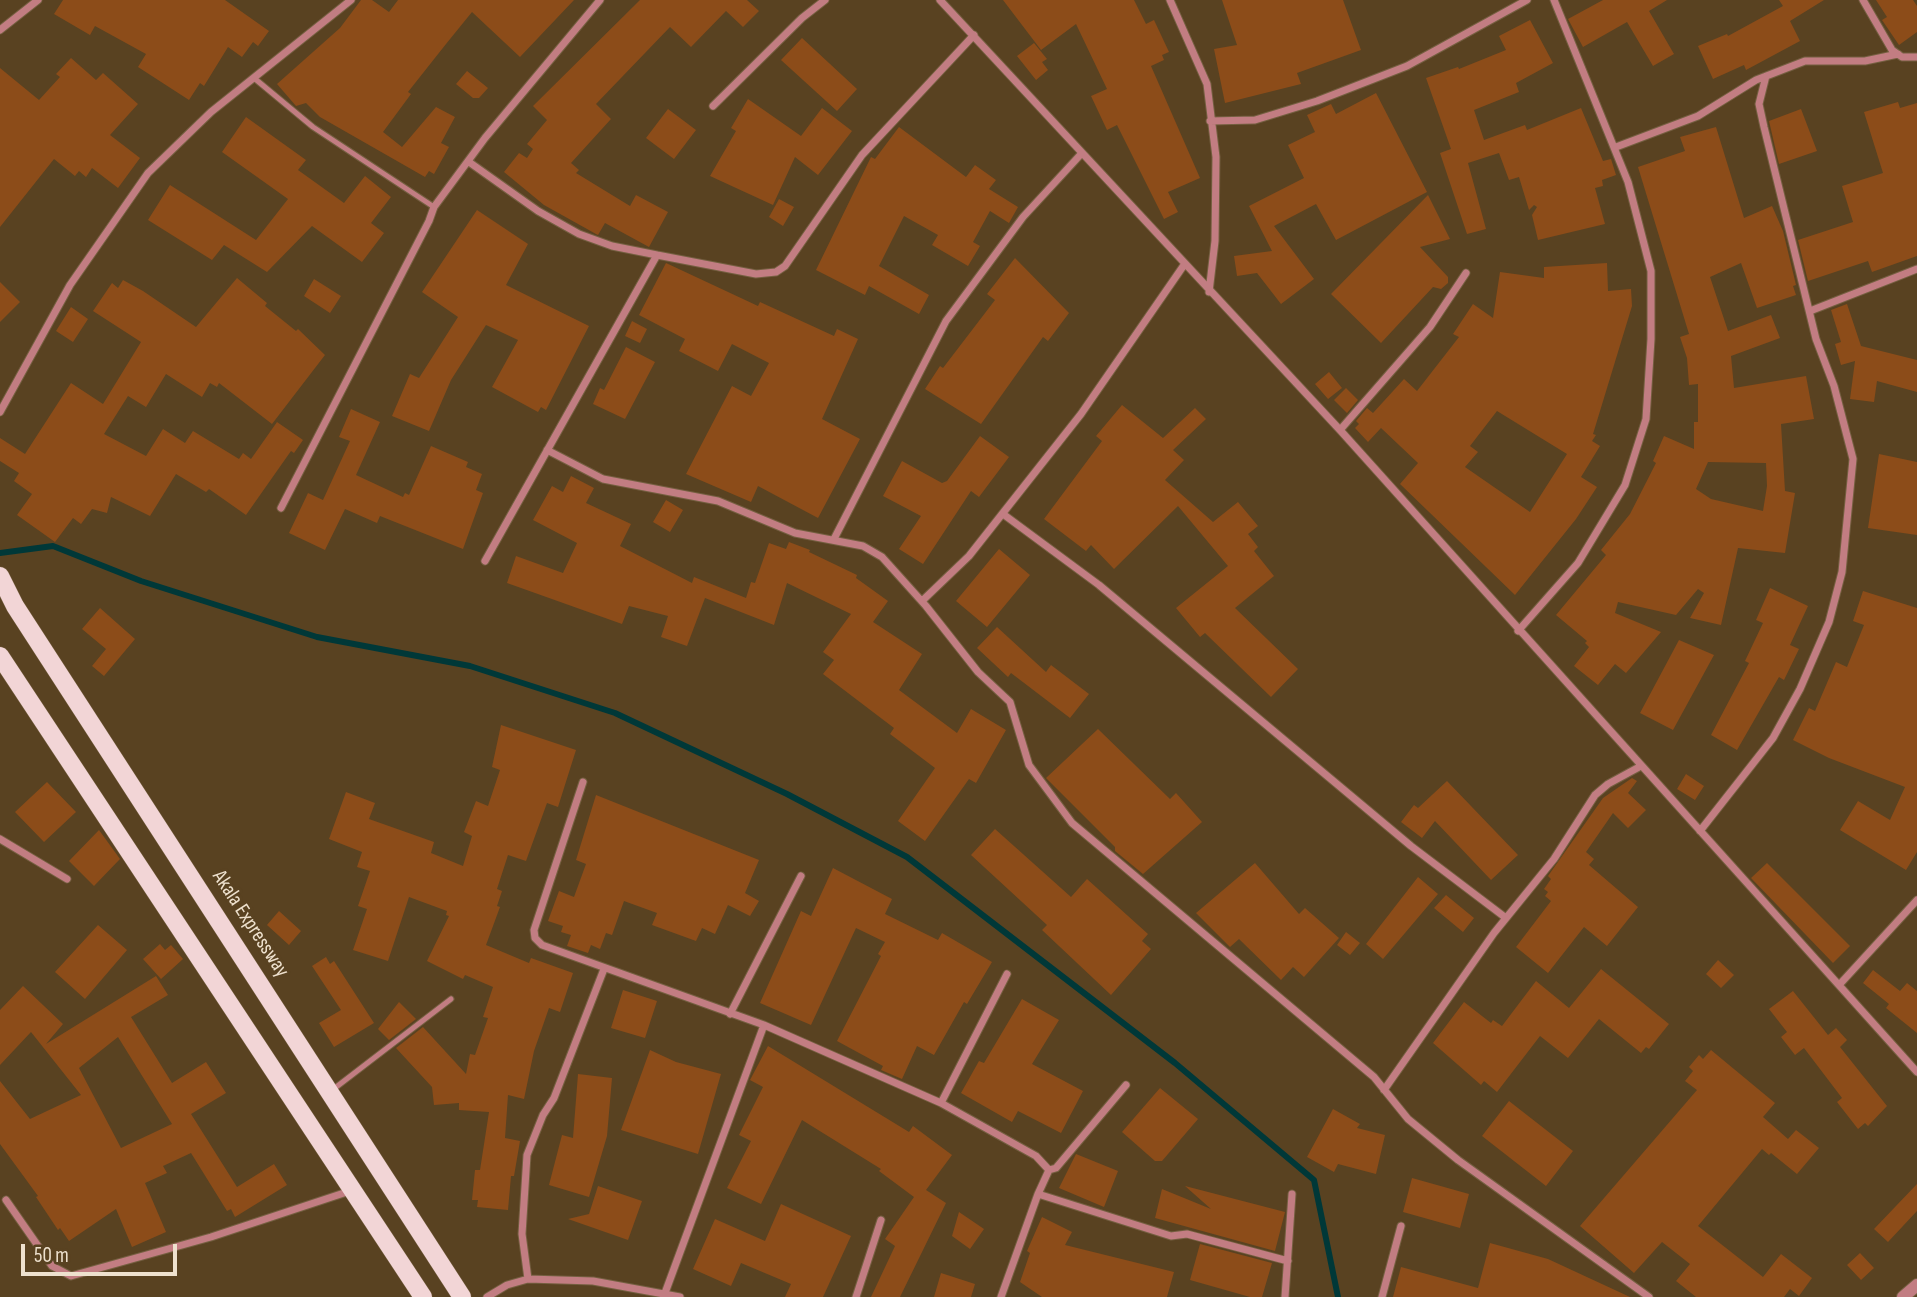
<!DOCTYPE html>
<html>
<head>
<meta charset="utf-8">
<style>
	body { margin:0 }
	#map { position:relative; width:1917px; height:1297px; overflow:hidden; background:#594221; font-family:"Sofia Sans Condensed",sans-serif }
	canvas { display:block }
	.scale { position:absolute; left:21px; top:1244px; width:156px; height:32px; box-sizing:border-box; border:4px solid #eee1ce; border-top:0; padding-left:9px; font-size:21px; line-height:24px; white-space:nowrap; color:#eee1ce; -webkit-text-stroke:5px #594221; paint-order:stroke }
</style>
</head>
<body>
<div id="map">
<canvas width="1917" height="1297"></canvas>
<div class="scale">50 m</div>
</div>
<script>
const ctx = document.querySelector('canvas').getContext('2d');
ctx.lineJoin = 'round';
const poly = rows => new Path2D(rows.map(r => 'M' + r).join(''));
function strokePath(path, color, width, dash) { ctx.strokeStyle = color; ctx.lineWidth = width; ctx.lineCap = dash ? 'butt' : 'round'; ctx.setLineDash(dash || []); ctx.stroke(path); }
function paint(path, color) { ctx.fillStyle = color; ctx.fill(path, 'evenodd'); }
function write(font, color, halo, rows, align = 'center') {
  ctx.font = font + ' "Sofia Sans Condensed",sans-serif'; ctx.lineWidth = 6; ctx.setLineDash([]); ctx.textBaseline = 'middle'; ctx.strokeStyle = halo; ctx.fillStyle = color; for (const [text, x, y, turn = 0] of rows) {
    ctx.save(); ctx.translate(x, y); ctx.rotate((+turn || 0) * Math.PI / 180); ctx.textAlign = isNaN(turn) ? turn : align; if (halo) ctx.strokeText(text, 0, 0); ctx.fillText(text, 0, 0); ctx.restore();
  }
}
strokePath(poly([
	[0,553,53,546,141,581,317,637,470,666,615,713,787,794,907,857,1175,1063,1314,1180,1338,1297]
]), '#003838', 6);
paint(poly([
	[63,0,225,0,269,31,258,46,253,42,242,57,228,47,204,86,200,83,189,100,138,67,146,54,95,26,90,35,54,14],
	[361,0,372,0,389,12,398,0,574,0,520,57,472,12,446,44,408,92,411,94,383,132,402,147,436,107,455,117,441,143,449,147,434,174,429,171,425,177,320,117,306,103,296,106,277,84,340,28],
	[640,0,747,0,759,11,743,27,726,11,691,47,670,27,596,104,611,119,571,163,579,170,576,173,630,206,636,195,668,212,649,247,605,223,598,235,596,234,544,205,504,172,519,153,527,158,533,149,527,144,547,120,533,106],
	[1003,0,1134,0,1146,24,1154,20,1169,52,1162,55,1164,60,1151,66,1200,178,1168,192,1178,212,1164,219,1117,125,1107,130,1091,96,1107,89,1076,24,1041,50],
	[1222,0,1343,0,1361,50,1297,73,1301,84,1225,103,1214,49,1237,45],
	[1603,0,1667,0,1649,11,1674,54,1653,66,1627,22,1583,47,1568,19],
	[1779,0,1824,0,1790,21,1800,41,1746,70,1744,65,1713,79,1698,46,1727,34,1728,36,1783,6],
	[1876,0,1913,0,1917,6,1917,32,1899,45,1882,20,1887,17],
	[1530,20,1553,63,1516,83,1519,92,1474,110,1484,140,1525,125,1527,130,1581,108,1603,161,1611,159,1616,175,1602,180,1603,186,1595,188,1605,224,1538,240,1532,215,1537,207,1534,205,1529,210,1519,177,1509,180,1499,153,1468,163,1486,229,1467,234,1440,153,1451,149,1426,78,1458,67,1459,69,1506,50,1499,36],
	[802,38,857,89,837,111,781,60],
	[1034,43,1047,59,1042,62,1048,70,1036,80,1017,56],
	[71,58,96,80,103,73,138,104,110,135,140,158,118,188,92,168,86,177,79,171,75,176,54,159,0,227,0,68,39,100,60,77,56,74],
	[467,71,488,88,479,98,473,98,456,84],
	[1376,93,1427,192,1336,240,1316,204,1274,226,1314,279,1281,304,1257,273,1237,276,1234,256,1272,251,1249,206,1304,178,1288,145,1315,132,1307,115,1331,104,1336,114],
	[748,99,801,136,822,108,852,131,818,175,795,157,773,205,710,176,736,131,731,128],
	[1898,102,1900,108,1917,103,1917,256,1872,272,1868,261,1808,281,1798,240,1853,222,1842,186,1883,173,1864,112],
	[668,109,696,130,674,159,646,138],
	[1801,109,1817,151,1779,164,1769,121],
	[246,117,306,160,298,170,344,203,365,176,391,197,371,223,384,233,362,262,312,226,267,272,224,245,212,260,148,220,170,185,256,240,288,199,222,152],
	[899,127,966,177,975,165,996,180,989,189,1018,207,1009,223,990,211,973,242,980,246,968,266,932,245,938,235,904,216,879,266,929,295,919,314,869,286,865,295,816,270,871,157,875,159],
	[1716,127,1744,218,1772,206,1783,231,1796,285,1793,286,1796,295,1757,308,1741,263,1710,277,1728,331,1771,315,1780,338,1731,356,1734,388,1806,376,1814,419,1781,424,1785,491,1795,493,1785,553,1738,548,1721,625,1690,618,1704,593,1698,589,1676,615,1618,602,1615,613,1661,632,1626,673,1615,664,1598,685,1574,666,1589,647,1585,643,1587,641,1556,615,1606,555,1601,550,1630,514,1656,463,1653,461,1664,436,1694,449,1694,422,1698,422,1698,384,1689,385,1687,358,1680,337,1689,334,1638,167,1685,151,1680,137],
	[1708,462,1766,463,1767,486,1763,511,1711,499,1696,489],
	[1428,195,1450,239,1420,247,1448,277,1448,283,1441,289,1433,287,1381,343,1331,294],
	[779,199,794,207,783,226,769,217],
	[477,210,528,244,506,285,589,326,546,410,541,407,538,412,492,387,518,340,486,325,451,380,429,431,392,416,410,374,419,378,458,317,422,292],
	[1015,258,1069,313,1048,341,1043,337,981,424,925,389,940,366,943,368,995,300,987,294],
	[666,263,758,306,760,302,834,336,837,329,858,339,822,419,860,439,818,518,758,486,751,502,686,474,732,386,751,396,769,363,732,344,718,371,679,351,685,339,639,315],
	[1607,263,1608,291,1631,289,1632,306,1593,434,1596,435,1592,441,1600,446,1581,477,1597,487,1576,519,1515,595,1400,484,1418,463,1381,428,1368,442,1355,428,1359,424,1356,421,1367,408,1373,413,1404,379,1417,391,1459,337,1453,334,1473,304,1493,318,1500,272,1544,278,1544,267],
	[1497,411,1567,454,1530,512,1465,467,1478,452,1470,446],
	[237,278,267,303,265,306,296,331,298,329,325,355,272,424,219,383,217,387,210,383,202,397,166,374,146,407,128,396,104,434,146,456,163,429,185,443,193,431,239,459,243,453,251,459,277,422,303,440,294,453,291,451,246,515,209,489,206,492,176,474,150,516,111,497,107,513,92,509,81,524,73,518,55,542,17,515,32,494,14,481,19,473,0,461,0,438,25,454,71,383,103,404,141,342,93,311,112,283,118,288,123,280,143,291,196,327],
	[314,279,341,296,330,313,304,296],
	[0,282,20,302,0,322],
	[1847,304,1861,346,1917,360,1917,392,1877,381,1874,402,1850,399,1855,361,1841,365,1835,344,1841,342,1831,310],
	[71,307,88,319,73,342,56,331],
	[632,321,647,329,640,343,625,336],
	[626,347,655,362,625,419,593,404,600,388,604,390],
	[1329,372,1342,388,1328,399,1315,384],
	[1346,388,1358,400,1347,413,1334,400],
	[1122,405,1163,438,1195,408,1206,419,1173,450,1184,460,1165,480,1213,522,1238,502,1258,526,1248,534,1258,547,1254,551,1274,576,1235,608,1298,669,1271,697,1205,633,1200,637,1176,608,1228,566,1178,506,1114,569,1091,545,1086,551,1044,519,1102,441,1096,436],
	[351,409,380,422,356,475,403,497,405,493,409,495,431,446,468,462,466,467,482,474,476,490,483,493,463,549,380,516,377,523,345,509,325,550,289,533,308,493,323,500,350,441,339,437],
	[980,436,1009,457,979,497,971,491,923,564,899,549,921,516,883,496,902,461,942,483,947,481],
	[1879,454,1917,462,1917,535,1868,528],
	[571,476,594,488,586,503,631,524,620,546,692,583,694,577,746,598,751,582,755,583,769,543,786,549,789,542,810,550,809,552,857,575,856,578,888,601,873,622,922,654,899,690,957,733,971,709,1006,730,976,783,969,779,925,841,898,821,935,768,890,734,894,728,823,674,834,660,823,652,851,614,787,583,774,625,705,598,687,646,661,637,668,616,629,606,622,624,507,583,516,556,563,573,577,543,533,520,552,486,563,492],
	[666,500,683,510,670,532,653,522],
	[999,549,1030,575,987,627,956,601],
	[1770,588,1808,606,1790,645,1799,649,1784,680,1779,677,1737,750,1711,735,1749,663,1745,661,1763,623,1756,620],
	[1863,591,1917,608,1917,852,1906,870,1840,830,1858,801,1890,820,1905,787,1829,758,1793,740,1809,708,1815,711,1836,662,1847,667,1864,625,1853,621],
	[100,608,135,639,104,676,92,666,106,649,82,629],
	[997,627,1046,672,1051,665,1089,694,1070,718,1011,673,1008,677,977,648],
	[1679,640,1714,655,1673,730,1640,713],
	[501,725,576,750,558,807,547,803,526,861,508,855,497,889,502,891,497,906,500,907,486,945,529,963,531,958,573,973,560,1012,549,1008,534,1051,524,1099,508,1095,505,1138,520,1141,514,1176,511,1176,508,1210,477,1207,478,1200,472,1200,475,1170,480,1170,489,1112,459,1110,459,1103,434,1105,432,1087,396,1048,423,1027,466,1074,470,1054,475,1055,488,1018,483,1017,493,987,465,975,463,979,427,961,449,916,446,915,447,911,409,897,388,961,353,950,367,909,358,906,370,871,357,867,362,852,329,839,346,792,375,803,369,819,434,842,431,853,463,866,472,836,464,832,476,801,488,806,500,770,492,767],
	[1098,729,1170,799,1176,793,1202,822,1143,874,1115,851,1115,847,1046,778],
	[1686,774,1704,786,1695,800,1677,789],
	[1632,778,1637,781,1628,793,1646,810,1628,828,1613,813,1586,852,1594,859,1589,865,1638,907,1607,946,1584,927,1548,973,1516,947,1551,901,1545,896,1548,892,1544,889,1551,879,1548,876,1603,798],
	[1447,781,1518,855,1491,880,1435,821,1422,838,1401,822,1414,805,1418,808],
	[47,782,76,812,44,842,15,812],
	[596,795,759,860,745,893,759,901,750,916,728,905,715,934,702,928,696,941,652,925,657,913,624,901,612,935,606,933,600,949,591,945,588,953,567,946,571,935,561,932,563,926,548,921,559,891,574,897,586,864,576,860],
	[995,829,1071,897,1087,879,1148,934,1142,941,1151,949,1111,995,1042,930,1047,925,971,855],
	[99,830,120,859,94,886,69,861],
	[1255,863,1299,914,1305,908,1339,938,1304,977,1293,967,1281,980,1239,939,1230,947,1196,913],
	[1767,863,1850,946,1833,963,1751,878],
	[833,868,892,899,885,914,938,940,942,933,992,962,967,1004,964,1002,934,1055,917,1046,902,1079,881,1070,883,1066,837,1041,881,956,878,954,885,942,856,928,811,1025,760,1003,801,911,811,916],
	[1418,877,1438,894,1383,959,1366,944],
	[1446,895,1474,918,1463,932,1434,908],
	[279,911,301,931,289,945,267,925],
	[98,925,127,950,85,999,55,972],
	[1346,932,1360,943,1350,955,1337,945],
	[160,944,165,950,171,945,183,959,161,979,143,959],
	[326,957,330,964,334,961,374,1023,334,1047,319,1023,341,1010,312,966],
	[1718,960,1734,975,1721,988,1706,974],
	[1601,969,1669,1024,1649,1049,1646,1047,1641,1053,1599,1019,1568,1058,1540,1036,1497,1092,1484,1081,1481,1085,1433,1043,1464,1002,1491,1023,1493,1020,1502,1026,1536,981,1569,1008],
	[1873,970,1900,991,1907,983,1917,991,1917,1033,1886,1008,1889,1004,1863,983],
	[156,976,168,995,131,1017,172,1083,206,1062,226,1093,191,1114,237,1187,274,1164,287,1185,235,1217,231,1209,227,1211,191,1153,163,1166,167,1173,145,1183,166,1232,132,1247,116,1209,69,1241,60,1228,58,1230,36,1197,38,1196,0,1144,0,1081,30,1119,81,1095,31,1032,0,1065,0,1010,23,986,63,1024,46,1044],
	[118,1037,172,1124,121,1148,79,1068],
	[623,990,657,1001,645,1038,611,1028],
	[1793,991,1828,1035,1836,1028,1847,1040,1840,1047,1887,1106,1868,1126,1865,1123,1858,1129,1837,1102,1842,1098,1804,1048,1795,1055,1781,1037,1787,1032,1769,1009],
	[1022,999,1059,1020,1032,1064,1083,1091,1061,1133,1018,1111,1012,1122,961,1093,979,1061,984,1063],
	[399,1002,416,1019,389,1040,378,1029],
	[768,1046,909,1132,913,1126,952,1155,926,1190,946,1203,900,1297,871,1297,895,1246,885,1239,914,1197,879,1171,881,1169,802,1120,761,1204,727,1188,751,1141,739,1135,763,1087,750,1080],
	[650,1050,676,1062,721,1074,698,1154,621,1130],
	[1711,1050,1775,1103,1763,1117,1788,1139,1796,1130,1819,1148,1797,1174,1771,1153,1769,1155,1762,1149,1698,1226,1763,1277,1781,1254,1812,1278,1799,1296,1790,1289,1784,1297,1696,1297,1676,1281,1690,1264,1662,1242,1634,1273,1580,1226,1697,1090,1685,1081,1693,1071,1689,1067,1699,1055,1703,1059],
	[578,1074,612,1078,607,1136,589,1197,549,1185,562,1135,573,1138],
	[1160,1088,1198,1119,1162,1161,1155,1161,1122,1132],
	[1509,1101,1573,1151,1546,1186,1482,1136],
	[1333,1109,1360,1124,1357,1128,1385,1135,1376,1174,1338,1164,1334,1172,1307,1157],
	[1076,1154,1118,1171,1104,1207,1059,1188],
	[1412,1178,1469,1194,1460,1228,1403,1212],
	[1917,1184,1917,1211,1888,1242,1874,1229],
	[598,1186,642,1201,628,1240,568,1219,589,1214],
	[1185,1186,1285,1212,1275,1251,1155,1218,1162,1189,1211,1209],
	[781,1204,851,1236,823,1297,785,1297,791,1284,741,1263,731,1286,693,1269,715,1219,765,1241],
	[959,1212,984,1229,970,1249,952,1236],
	[1042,1217,1072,1232,1065,1245,1174,1272,1167,1297,1042,1297,1020,1282,1030,1253,1027,1251],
	[1490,1243,1548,1259,1630,1297,1393,1297,1401,1267,1478,1288],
	[1200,1244,1272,1263,1262,1297,1250,1297,1190,1280],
	[1860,1253,1874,1268,1861,1280,1847,1265],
	[941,1273,975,1284,971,1297,934,1297]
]), '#8c4c19');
const service = poly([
	[254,78,313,127,434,207],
	[331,1091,451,999]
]);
const minor = poly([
	[940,0,1340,430,1917,1072],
	[1170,0,1207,84,1216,157,1215,241,1209,292],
	[1863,0,1892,50,1902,57,1917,57],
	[0,30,38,0],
	[713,106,802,18,825,0],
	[1210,121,1255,120,1317,101,1407,66,1527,0],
	[1616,147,1698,116,1756,80,1805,61,1865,61,1898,54],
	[469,162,538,211,579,234,612,246,657,255,485,561],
	[657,255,756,274,776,272,785,266,862,155,974,35],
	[1810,311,1917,269],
	[0,412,70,285,148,173,211,112,351,0],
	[1340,430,1430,327,1466,273],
	[547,450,603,479,718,501,795,533,863,546,882,557,926,606,978,672,1010,702,1029,765,1072,823,1374,1077,1408,1119,1458,1160,1649,1297],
	[281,508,429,221,434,207,485,138,600,0],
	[1003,514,1099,585,1411,846,1506,918],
	[834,539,946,321,1023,217,1082,153],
	[922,601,969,556,1081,414,1184,265],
	[1518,631,1578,563,1625,485,1646,419,1651,339,1651,271,1628,182,1554,0],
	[583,782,534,930,535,938,542,945,764,1025,941,1103,1036,1156,1049,1170],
	[1700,831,1773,738,1800,689,1829,622,1842,572,1853,459,1834,386,1816,339,1764,127,1759,104,1766,76],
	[0,839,67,879],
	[1840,984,1917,900],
	[730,1014,801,876],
	[1384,1090,1494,933,1554,859,1595,795,1608,784,1641,766],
	[941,1103,1007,974],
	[1038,1194,1171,1236,1187,1234,1288,1261],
	[6,1200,52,1266,71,1276,211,1237,350,1191],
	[528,1279,522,1234,527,1155,543,1115,554,1098,604,969],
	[665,1293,764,1025],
	[487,1297,507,1285,528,1279,593,1281,680,1297],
	[856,1297,881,1220],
	[1001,1297,1038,1194,1049,1170,1056,1168,1126,1085],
	[1285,1297,1292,1194],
	[1382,1297,1401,1226]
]);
const tertiary = poly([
	[1903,1297,1917,1285]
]);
const primary = poly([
	[0,576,15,606,462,1297],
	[0,656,423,1297]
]);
strokePath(service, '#745f40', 7);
strokePath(minor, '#745f40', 9);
strokePath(tertiary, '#745f40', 14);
strokePath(primary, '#745f40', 19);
strokePath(service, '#c27d82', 5);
strokePath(minor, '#c27d82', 7);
strokePath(tertiary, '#c27d82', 12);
strokePath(primary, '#f2d5d6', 18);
write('21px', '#eee1ce', '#594221', [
	["Akala Expressway",250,924,57]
]);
</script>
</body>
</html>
